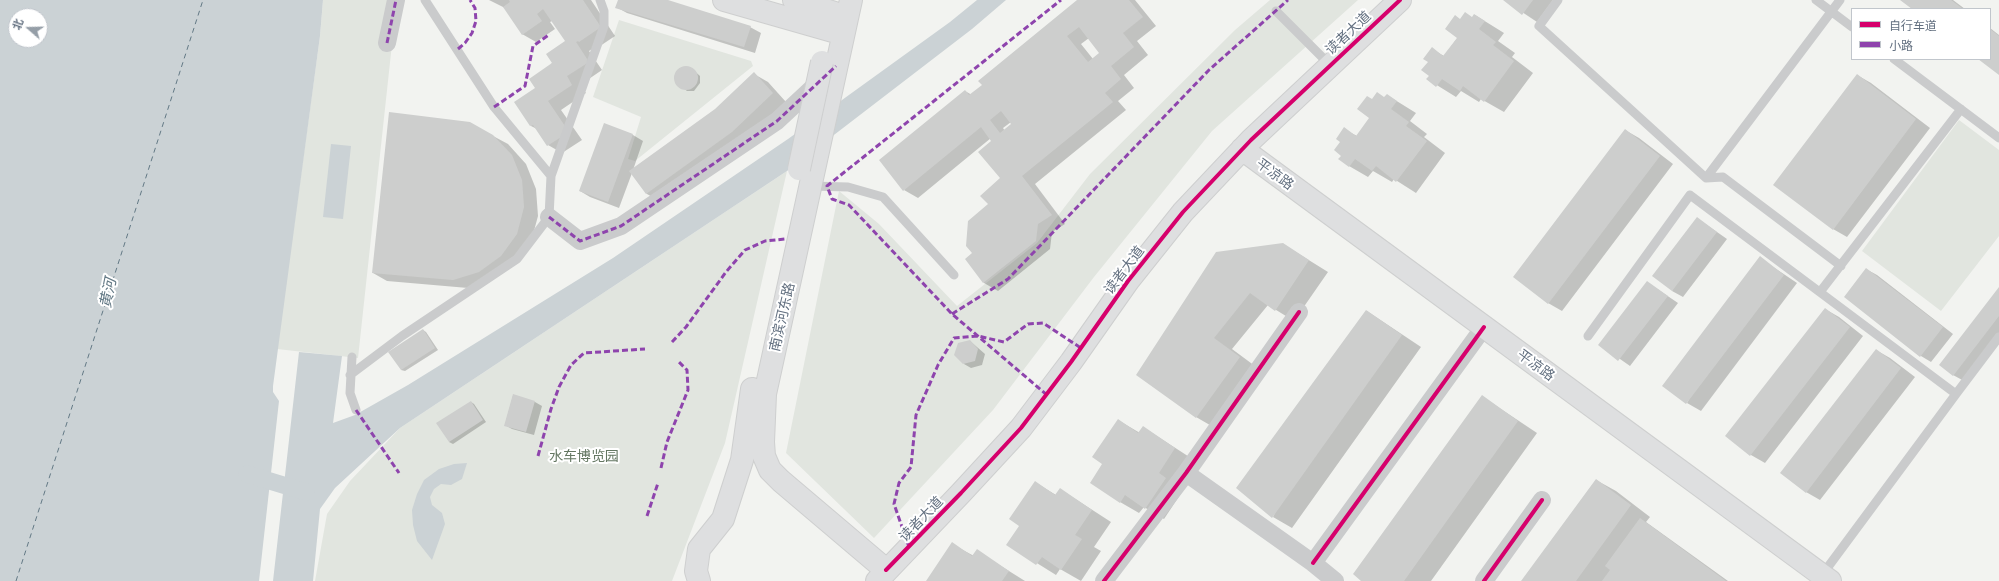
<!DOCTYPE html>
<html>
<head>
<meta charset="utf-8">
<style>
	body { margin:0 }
	#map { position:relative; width:1999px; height:581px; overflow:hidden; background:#f2f3f0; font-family:Barlow,"Noto Sans SC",sans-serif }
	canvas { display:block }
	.legend { position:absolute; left:1851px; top:8px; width:140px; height:52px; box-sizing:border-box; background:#fff; border:1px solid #c1c6cc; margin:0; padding:5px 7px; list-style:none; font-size:12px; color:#637080 }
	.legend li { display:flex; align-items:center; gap:8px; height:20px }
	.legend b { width:20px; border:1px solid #c1c6cc }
	.north { position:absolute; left:8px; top:8px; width:40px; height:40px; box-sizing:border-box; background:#fff; border:1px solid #c1c6cc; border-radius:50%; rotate:290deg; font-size:11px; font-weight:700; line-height:16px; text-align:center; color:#637080 }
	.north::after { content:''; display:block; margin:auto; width:14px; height:18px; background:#959ea7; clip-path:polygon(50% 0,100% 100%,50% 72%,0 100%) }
</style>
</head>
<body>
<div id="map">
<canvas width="1999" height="581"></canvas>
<ul class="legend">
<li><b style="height:5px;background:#d6006c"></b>自行车道</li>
<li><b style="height:5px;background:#8e44ad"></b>小路</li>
</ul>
<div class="north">北</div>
</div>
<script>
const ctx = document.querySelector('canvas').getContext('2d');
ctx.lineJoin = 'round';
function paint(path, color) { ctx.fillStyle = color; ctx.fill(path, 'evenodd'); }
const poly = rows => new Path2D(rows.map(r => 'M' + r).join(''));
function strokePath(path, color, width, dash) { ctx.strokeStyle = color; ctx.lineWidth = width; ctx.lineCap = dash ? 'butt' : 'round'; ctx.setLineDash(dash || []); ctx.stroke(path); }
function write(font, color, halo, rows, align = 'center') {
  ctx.font = font + ' Barlow,"Noto Sans SC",sans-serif'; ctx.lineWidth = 4; ctx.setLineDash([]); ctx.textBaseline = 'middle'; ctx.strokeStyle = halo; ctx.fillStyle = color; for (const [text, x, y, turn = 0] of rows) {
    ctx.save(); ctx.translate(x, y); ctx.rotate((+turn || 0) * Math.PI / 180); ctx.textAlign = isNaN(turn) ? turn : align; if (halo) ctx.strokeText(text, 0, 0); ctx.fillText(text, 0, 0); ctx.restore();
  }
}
paint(poly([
	[323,0,392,0,392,44,358,358,277,349,320,36],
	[1270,0,1358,0,1212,131,1094,277,993,410,874,538,786,453,839,191,879,224,957,306,1037,243,1090,174,1235,30],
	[619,20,751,61,753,66,635,161,628,159,641,117,593,97],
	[1959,120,1999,150,1999,236,1941,311,1862,251],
	[787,171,725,443,672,581,315,581,327,514,350,481,400,428]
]), '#e1e5df');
paint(poly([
	[0,0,323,0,320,36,273,386,273,392,279,401,259,581,0,581],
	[16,16,40,16,40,40,16,40],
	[977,0,1006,0,972,29,787,171,400,428,335,488,320,509,313,581,273,581,299,352,342,356,333,423,355,415,408,385,613,258,788,139,950,22],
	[331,144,351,146,343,219,323,217],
	[467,463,462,479,451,485,441,484,434,489,430,497,432,505,442,513,445,524,432,560,417,541,413,525,412,510,417,494,424,480,439,469,454,464]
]), '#cbd2d5');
paint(poly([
	[489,0,591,0,615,36,594,50,592,49,589,51,602,70,580,85,586,93,561,110,582,140,562,153,548,145,537,129,531,126,536,88,566,41,552,21,550,22,555,29,536,42,522,34,505,8],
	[619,0,665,0,750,27,761,33,755,53,627,13,616,7],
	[1078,0,1135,0,1156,26,1137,41,1148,55,1124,75,1134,88,1118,101,1126,110,1035,184,1065,224,1052,232,1050,249,998,291,984,283,967,259,974,254,989,204,1001,178,991,138,918,198,904,190,965,91,972,95],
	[1089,38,1101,53,1093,59,1081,44],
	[1011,122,1013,124,1005,131,1003,128],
	[1504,0,1553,0,1537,22],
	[1902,0,1953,0,1965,9,1914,9],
	[1475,15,1504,33,1498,41,1515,53,1512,57,1533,73,1504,112,1481,99,1479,102,1461,91,1456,97,1427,79,1430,75,1429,61,1432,49,1444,56,1458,37,1461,20,1473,18],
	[1990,28,1999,35,1999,74,1979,59,1990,59],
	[683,67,691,68,700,76,700,83,694,91,687,91,676,82,676,74],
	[754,74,768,82,786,102,742,142,661,202,647,194,632,173,619,208,590,197,580,191,604,125,633,135,643,141,633,170,715,110],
	[1857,75,1871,83,1930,128,1847,237,1833,229],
	[1387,95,1416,113,1410,121,1427,134,1424,137,1445,153,1416,193,1394,179,1392,182,1373,171,1368,177,1349,166,1342,155,1341,142,1344,129,1357,136,1370,118,1373,100,1385,98],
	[1625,130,1639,138,1673,164,1562,311,1548,303],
	[493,136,508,144,526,164,536,189,538,216,531,242,515,264,468,288,387,281,373,273],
	[1697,218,1727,239,1683,297,1672,291],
	[1283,244,1328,272,1294,321,1268,305,1232,349,1259,369,1215,428,1196,417,1138,375],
	[1760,258,1797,283,1701,411,1687,403],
	[1866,269,1877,275,1953,334,1931,362,1921,356],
	[1647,282,1678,303,1630,366,1600,345],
	[1999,289,1999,336,1964,381,1953,375],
	[1825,309,1839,317,1863,336,1765,463,1751,455,1727,436],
	[1367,311,1421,347,1292,528,1273,517],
	[423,330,426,332,438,350,405,371,401,370],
	[970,341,985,354,982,365,971,368,964,364],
	[1876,350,1890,358,1915,377,1820,500,1806,492],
	[513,396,535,402,542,406,534,435,512,429,505,425],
	[1483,397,1537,433,1431,581,1363,581],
	[471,402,474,404,486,422,453,444,449,442],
	[1118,420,1140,433,1143,427,1194,460,1184,489,1164,519,1144,507,1139,513,1120,502,1104,464],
	[1596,480,1616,491,1650,517,1646,522,1728,581,1522,581],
	[1035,482,1056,495,1060,489,1111,522,1094,547,1101,551,1081,581,1060,569,1056,575,1008,545,1020,526],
	[952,544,974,556,977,551,1025,581,929,581]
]), '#0003');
strokePath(poly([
	[247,474,306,492]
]), '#cbd2d5', 17);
strokePath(poly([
	[16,581,203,0]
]), '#637985', 1, [5, 4]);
paint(poly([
	[509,0,583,0,601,27,579,42,578,41,576,42,589,62,567,76,572,85,548,101,569,132,547,146,533,125,530,126,514,102,535,88,529,79,552,63,546,54,565,41,543,9,537,14,542,21,522,35,503,7,510,2],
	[618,0,668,0,751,26,744,47,615,8],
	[1077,0,1129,0,1143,17,1123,33,1134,47,1111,66,1121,79,1105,93,1113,102,1022,176,1052,215,1038,224,1036,241,983,283,965,259,972,253,966,246,968,221,988,204,980,196,1000,178,978,152,991,141,981,127,903,191,879,160,965,90,969,95,982,85,978,81],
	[1079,27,1099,53,1088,62,1067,36],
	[1001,111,1011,124,1000,133,990,120],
	[1503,0,1533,0,1522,15],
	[1900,0,1951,0,1963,9,1912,9],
	[1465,12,1472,17,1474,14,1485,21,1479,29,1496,42,1493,45,1514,61,1484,102,1463,86,1460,91,1442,79,1436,87,1426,79,1429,76,1421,70,1428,62,1423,59,1432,47,1443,56,1457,38,1445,29,1455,15,1460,19],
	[1990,29,1999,36,1999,75,1978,59,1990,59],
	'674 78a12 12 0 1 1 24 0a12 12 0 1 1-24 0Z',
	[754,72,773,93,732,132,646,194,629,171,715,109],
	[1857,74,1916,119,1833,230,1773,185],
	[1377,92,1384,97,1387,94,1397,101,1391,109,1409,122,1406,126,1427,141,1396,182,1376,166,1372,171,1355,159,1349,167,1338,159,1341,156,1334,150,1340,142,1336,139,1344,127,1356,136,1369,118,1357,109,1367,96,1372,99],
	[389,112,470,122,493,135,512,155,522,180,524,207,517,234,501,256,479,272,453,280,372,273],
	[604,123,633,134,608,202,579,191],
	[1625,129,1660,156,1548,304,1513,277],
	[1697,217,1717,232,1672,291,1652,276],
	[1283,243,1309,260,1275,311,1250,293,1214,338,1240,357,1196,418,1136,375,1216,252],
	[1760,256,1784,275,1686,404,1662,386],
	[1866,268,1943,327,1920,357,1844,297],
	[1647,281,1668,296,1618,361,1598,345],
	[1999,287,1999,316,1953,376,1939,365],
	[1825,308,1850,327,1750,456,1725,436],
	[1366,310,1402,335,1272,518,1236,488],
	[423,329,435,348,401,370,388,352],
	[970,340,978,349,975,361,963,364,954,355,958,343],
	[1876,349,1901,368,1806,493,1780,473],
	[513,394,535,401,526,432,504,426],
	[1482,395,1518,421,1404,581,1361,581,1353,574],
	[471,401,483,420,449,442,436,423],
	[1118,419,1138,433,1143,426,1175,448,1159,473,1166,478,1145,509,1125,495,1120,503,1090,483,1102,464,1092,457],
	[1596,479,1631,505,1576,581,1521,581],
	[1035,481,1055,495,1060,488,1092,510,1075,535,1082,539,1061,570,1042,557,1036,565,1006,545,1019,526,1009,519],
	[1640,518,1726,581,1602,581,1610,570,1605,566],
	[952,542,972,556,977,549,1009,571,1002,581,926,581]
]), '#cdcecd');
const secondary = poly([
	[724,0,843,34],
	[794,0,847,17],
	[851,0,765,394,763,442,764,456,770,470,781,481,886,570],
	[1242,149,1830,581],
	[699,581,696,571,699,549,723,519,742,460,752,389],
	[877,581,961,493,1021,428,1071,362,1128,281,1183,212,1251,140,1400,0]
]);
strokePath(secondary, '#cecfcf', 24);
strokePath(poly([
	[1558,0,1539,26,1706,178,1723,177,1841,266],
	[1816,0,1852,27],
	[1276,11,1330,65],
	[1894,59,1999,138],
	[551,176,604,26,604,11,600,0],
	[1706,178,1840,0],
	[810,186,848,187,883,197,954,275],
	[1820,292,1961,109],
	[1588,336,1690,195,1956,394,1999,337],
	[352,357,350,393,356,410],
	[350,375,402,336,517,259,549,217,551,176,494,107,425,0],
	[1822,575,1956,394]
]), '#cacbcc', 9);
strokePath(poly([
	[387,43,396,0],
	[549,217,580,241,621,226,777,121,821,80],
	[1186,473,1313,563,1335,581],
	[1313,563,1484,327],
	[1104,581,1186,473,1299,312],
	[1484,581,1542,500]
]), '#cacbcc', 18);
strokePath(secondary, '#dedfe0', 22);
const secondaryBridge = poly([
	[799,169,822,62]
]);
strokePath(secondaryBridge, '#cecfcf', 24, []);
strokePath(secondaryBridge, '#dedfe0', 22);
strokePath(poly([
	[387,43,396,0],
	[458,49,465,43,472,33,476,21,475,8,470,0],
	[494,107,525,86,533,46,550,34],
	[549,217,580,241,621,226,777,121,836,66],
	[952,314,1008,279,1209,70,1288,0],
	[672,342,686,327,726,272,745,250,765,241,785,239],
	[1047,395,952,314,849,205,832,199,827,186,1061,0],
	[356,410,399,473],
	[538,456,551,409,559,387,571,365,584,353,645,349],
	[661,468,667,442,688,390,687,370,677,360],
	[647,516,658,483],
	[909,547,894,504,899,483,911,467,916,415,938,365,954,338,978,336,1004,342,1028,324,1043,323,1081,348]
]), '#8e44ad', 3, [6, 3]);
strokePath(poly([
	[1313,563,1484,327],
	[886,570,961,493,1021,428,1071,362,1128,281,1183,212,1251,140,1400,0],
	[1104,581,1186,473,1299,312],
	[1484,581,1542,500]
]), '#d6006c', 4);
write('14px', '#637080', '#fff', [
	["读者大道",1348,33,-43],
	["平凉路",1275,174,36],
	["读者大道",1124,270,-53],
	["南滨河东路",782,317,-77],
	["平凉路",1536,365,36],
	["读者大道",921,519,-46]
]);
write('14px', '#647762', '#fff', [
	["水车博览园",584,456]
]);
write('italic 15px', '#637985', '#fff', [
	["黄河",108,293,-79]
]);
</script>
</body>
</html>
